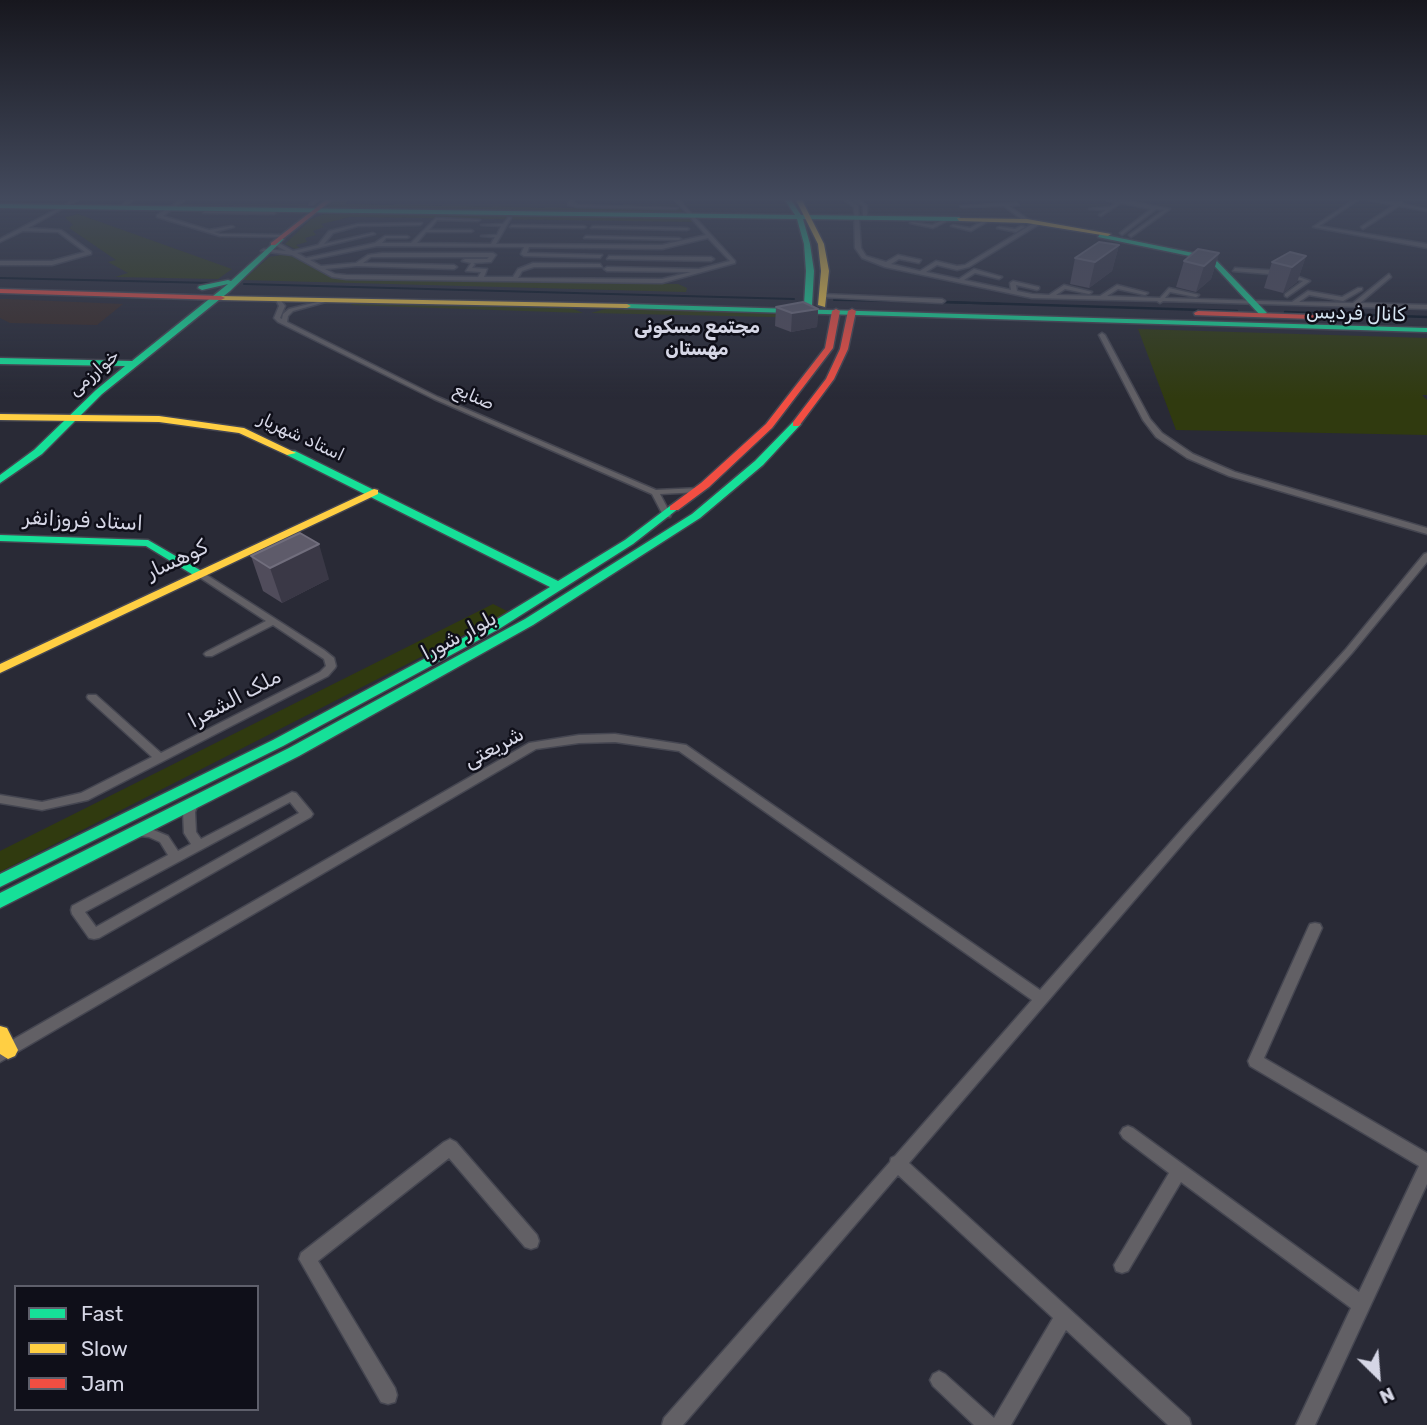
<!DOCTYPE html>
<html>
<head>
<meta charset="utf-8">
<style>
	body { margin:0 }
	#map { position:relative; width:1427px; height:1425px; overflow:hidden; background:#292a36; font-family:Rubik,sans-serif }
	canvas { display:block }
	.legend { position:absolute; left:14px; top:1285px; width:245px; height:126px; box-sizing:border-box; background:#0f0f19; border:2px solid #5e5f6b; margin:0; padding:9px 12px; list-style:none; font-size:21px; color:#d5d6e5 }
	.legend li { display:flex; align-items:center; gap:14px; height:35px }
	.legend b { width:35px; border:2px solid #5e5f6b }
	.north { position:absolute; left:1343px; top:1341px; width:70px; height:70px; -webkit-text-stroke:5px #0f0f19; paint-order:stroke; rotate:155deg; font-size:19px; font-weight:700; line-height:28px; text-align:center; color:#d5d6e5 }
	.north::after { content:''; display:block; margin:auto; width:24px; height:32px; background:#d5d6e5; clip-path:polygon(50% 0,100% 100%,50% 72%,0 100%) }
</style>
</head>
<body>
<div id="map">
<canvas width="1427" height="1425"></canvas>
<ul class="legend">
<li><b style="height:9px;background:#16e098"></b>Fast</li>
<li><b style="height:9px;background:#ffcf43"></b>Slow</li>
<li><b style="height:9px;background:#f24e42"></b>Jam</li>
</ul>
<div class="north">N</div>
</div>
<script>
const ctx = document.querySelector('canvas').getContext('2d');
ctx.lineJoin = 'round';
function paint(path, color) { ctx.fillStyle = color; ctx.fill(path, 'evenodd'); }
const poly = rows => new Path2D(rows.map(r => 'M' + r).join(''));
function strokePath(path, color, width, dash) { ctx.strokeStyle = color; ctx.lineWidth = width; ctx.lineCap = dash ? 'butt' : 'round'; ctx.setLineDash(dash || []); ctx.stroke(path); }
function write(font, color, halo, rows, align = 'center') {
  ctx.font = font + ' Rubik,"Noto Sans Arabic",sans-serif'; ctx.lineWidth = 5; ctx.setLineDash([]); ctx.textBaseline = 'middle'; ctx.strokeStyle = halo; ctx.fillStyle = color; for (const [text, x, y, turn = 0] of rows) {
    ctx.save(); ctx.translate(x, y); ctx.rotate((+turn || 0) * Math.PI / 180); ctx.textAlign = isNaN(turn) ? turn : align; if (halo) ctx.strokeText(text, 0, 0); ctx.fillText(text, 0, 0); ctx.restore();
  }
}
paint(poly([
	[0,299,6,299,123,304,97,325,10,323,0,318]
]), '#392a26');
paint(poly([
	[333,200,347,200,345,204,684,210,677,213,326,208],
	[329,212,683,217,696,222,350,217,321,224,324,227,313,231,316,235,305,238,307,242,296,245,301,249,295,249,285,244,311,219],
	[78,214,232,269,218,279,115,277,128,273,108,262,116,260,69,228,73,225,65,217],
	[288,254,343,280,678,284,687,288,686,292,243,280,269,257],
	[353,303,571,308,583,313,351,305],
	[609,308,817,315,818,318,591,313],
	[1138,329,1427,338,1427,395,1422,395,1427,400,1427,435,1176,430],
	[493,604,509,612,0,872,0,851]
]), '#303a0f');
strokePath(poly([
	[0,278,212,283],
	[244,284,794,299],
	[834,300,911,301],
	[940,302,1003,304]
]), '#05111d', 2);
strokePath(poly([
	[945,302,1237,311],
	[1285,312,1427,317]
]), '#05111d', 2.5);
const street = poly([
	[74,200,78,200,28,228,61,230,91,252,91,254,52,265,0,265,0,261,52,261,85,252,58,232,23,231,0,242,0,239,74,200],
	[129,200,133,200,123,209,119,209,119,207,129,200],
	[181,200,185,200,163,216,209,230,232,226,234,227,214,232,220,234,284,235,286,236,284,237,220,236,157,217,157,215,181,200],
	[314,200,318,200,313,205,309,205,314,200],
	[570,200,574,200,573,203,578,205,678,208,676,209,578,207,568,205,570,200],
	[675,200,679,200,735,261,735,263,662,283,346,279,332,277,292,255,261,251,264,249,286,251,273,244,275,241,293,251,318,245,329,231,358,224,422,223,420,225,358,226,333,233,324,244,373,233,375,234,297,253,306,258,375,243,385,236,407,236,409,237,407,238,386,238,382,243,411,243,436,218,480,220,478,221,437,220,429,230,471,230,473,231,471,232,426,232,417,243,491,244,495,237,481,236,497,235,501,226,481,225,503,224,509,217,511,218,496,244,662,245,706,235,675,200],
	[708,238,730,261,699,269,607,267,604,269,607,271,691,272,662,279,518,278,522,271,534,267,602,267,600,264,533,263,518,269,513,277,484,277,487,269,472,268,475,264,473,263,491,262,496,255,493,253,382,253,368,255,356,263,321,266,310,260,377,246,524,247,521,254,524,256,600,258,602,255,527,253,529,247,662,249,708,238],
	[371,257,489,257,487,259,465,259,462,261,471,263,466,271,481,272,478,277,346,275,335,274,325,269,357,266,454,269,457,267,454,265,363,263,371,257],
	[845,200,849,200,858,206,861,248,866,256,886,262,898,255,921,260,919,263,899,259,891,264,920,271,936,261,957,266,965,265,1034,223,1038,223,1038,225,969,267,957,270,937,265,926,272,959,279,974,269,1002,277,999,279,975,273,964,280,1011,290,1010,283,1013,281,1039,287,1039,289,1037,290,1016,285,1017,291,1032,294,1049,295,1064,285,1092,292,1089,294,1065,289,1056,295,1100,296,1117,285,1148,293,1145,295,1118,289,1107,296,1160,298,1169,288,1199,295,1196,297,1170,292,1165,298,1292,302,1308,291,1342,297,1358,288,1362,288,1362,290,1343,301,1309,295,1299,302,1353,303,1389,274,1391,277,1360,303,1427,305,1427,309,1163,301,1160,303,1157,301,1032,298,885,267,862,258,855,248,854,207,845,200],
	[855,200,859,200,867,206,867,218,863,217,863,206,855,200],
	[1107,200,1121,200,1170,209,1131,237,1129,235,1164,210,1156,209,1122,235,1120,233,1151,209,1121,203,1101,216,1099,215,1106,210,1089,209,1110,207,1116,203,1107,200],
	[1354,200,1358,200,1319,226,1427,244,1427,248,1313,227,1354,200],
	[1369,200,1397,203,1401,202,1403,203,1402,204,1427,209,1427,211,1399,206,1363,229,1361,227,1394,205,1369,200],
	[1017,203,1019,205,1009,206,1029,220,1029,222,1025,222,1004,206,962,207,960,206,1017,203],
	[205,211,274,212,276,213,274,214,203,213,205,211],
	[943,220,947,221,933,228,910,223,912,222,932,225,943,220],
	[983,221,987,222,971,231,951,226,953,225,970,228,983,221],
	[512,225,584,226,586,227,584,228,510,227,512,225],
	[593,226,687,228,689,229,687,230,591,228,593,226],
	[1021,226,1025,227,1016,232,997,228,999,227,1015,229,1021,226],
	[586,236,679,238,681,239,679,240,584,238,586,236],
	[609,256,711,257,714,259,711,261,607,259,609,256],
	[1235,268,1282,271,1310,281,1287,297,1285,296,1285,294,1303,281,1281,275,1233,271,1235,268],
	[822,294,942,299,945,301,942,303,820,297,820,295,822,294],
	[279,298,285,306,280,318,282,319,283,314,289,309,329,299,329,301,293,311,288,316,287,322,438,397,656,490,700,488,704,490,700,492,660,494,671,515,670,517,664,517,652,494,434,399,278,322,274,318,279,306,276,300,279,298],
	[1102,333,1105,335,1150,419,1162,433,1193,454,1235,472,1427,528,1427,534,1229,476,1187,458,1156,437,1143,420,1099,335,1102,333],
	[1427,553,1427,562,1352,653,1192,833,909,1163,1189,1418,1191,1425,1168,1425,1066,1330,1011,1425,974,1425,933,1386,930,1380,933,1374,939,1371,945,1374,994,1418,1053,1318,898,1175,683,1425,662,1425,664,1418,890,1162,891,1158,895,1156,1032,1000,679,751,615,742,579,743,536,749,0,1062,0,1047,529,743,579,735,615,734,686,745,1040,990,1184,827,1346,649,1424,554,1427,553],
	[199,570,324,650,334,658,336,666,335,668,328,676,88,800,42,810,0,803,0,795,42,802,81,793,152,757,88,699,87,697,88,695,96,695,161,753,320,672,326,666,324,659,273,625,212,656,206,656,204,654,206,652,266,621,196,575,195,573,199,570],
	[292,792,296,793,311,811,313,814,311,817,99,938,94,939,89,938,72,914,71,910,72,906,168,855,160,842,149,837,133,835,131,832,133,829,151,829,168,836,178,851,191,844,184,833,183,812,189,799,193,798,197,799,199,802,195,812,196,832,201,839,292,792],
	[290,802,299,813,96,927,85,912,290,802],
	[1315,923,1320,924,1322,928,1264,1058,1427,1153,1427,1184,1315,1425,1296,1425,1351,1308,1181,1182,1128,1271,1122,1273,1116,1271,1114,1265,1169,1173,1123,1138,1120,1133,1123,1128,1128,1126,1133,1128,1359,1292,1419,1166,1250,1066,1248,1061,1308,928,1310,924,1315,923],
	[450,1139,456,1142,537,1235,539,1241,537,1247,531,1249,525,1247,449,1158,318,1261,395,1388,397,1395,395,1402,388,1404,381,1402,299,1259,301,1253,444,1142,450,1139]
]);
const fast = poly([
	[785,200,791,200,801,215,959,217,962,219,959,221,803,219,810,244,814,271,812,305,808,307,804,305,806,271,804,244,797,219,0,208,0,204,795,215,785,200],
	[1100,234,1213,257,1267,313,1260,315,1209,260,1098,237,1100,234],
	[279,238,284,239,230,291,102,394,42,454,0,483,0,475,34,450,96,390,125,366,0,364,0,358,132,361,228,284,202,290,198,288,199,286,228,280,231,281,279,238],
	[627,304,1427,328,1427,332,624,308,624,304,627,304],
	[793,422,801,424,763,465,700,518,533,625,299,756,0,908,0,893,289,748,525,619,692,514,755,461,793,422],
	[287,451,295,451,558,581,625,540,670,506,674,505,679,508,633,544,499,629,283,746,0,887,0,874,273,740,491,623,550,587,287,455,287,451],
	[0,535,148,540,205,573,203,576,195,576,146,546,0,541,0,535]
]);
const slow = poly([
	[796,200,802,200,824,244,829,271,825,307,818,305,821,271,818,244,796,200],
	[957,218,1027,219,1111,234,1108,236,1027,223,959,221,957,218],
	[218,296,627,304,631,306,627,308,221,300,218,300,218,296],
	[0,414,159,416,244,428,296,453,287,455,239,433,159,422,0,420,0,414],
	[374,489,378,490,378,494,0,673,0,664,374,489],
	[0,1026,7,1028,18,1050,15,1056,8,1059,0,1054,0,1026]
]);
const jam = poly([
	[326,200,332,200,275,245,271,245,271,243,326,200],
	[0,289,221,296,225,298,221,300,0,293,0,289],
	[836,309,840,311,833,348,772,428,709,487,678,510,670,510,670,506,701,483,766,424,825,348,832,311,836,309],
	[852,309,856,311,848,349,834,379,799,426,793,426,793,422,826,379,840,349,848,311,852,309],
	[1198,311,1342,316,1346,318,1342,320,1195,315,1194,313,1198,311]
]);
strokePath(street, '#454651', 3);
strokePath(fast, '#454651', 3);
strokePath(slow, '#454651', 3);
strokePath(jam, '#454651', 3);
paint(street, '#626065');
paint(fast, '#16e098');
paint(slow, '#ffcf43');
paint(jam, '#f24e42');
paint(poly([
	[1119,245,1112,271,1089,288,1070,284,1075,258],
	[1219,253,1211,279,1196,292,1176,287,1184,261],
	[1306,256,1297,282,1283,293,1264,288,1272,262],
	[776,307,818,309,817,327,791,332,775,326],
	[251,556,329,579,282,603,263,591]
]), '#504c5b');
paint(poly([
	[1119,245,1112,271,1089,288,1095,262],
	[1219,253,1211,279,1196,292,1204,266],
	[1306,256,1297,282,1283,293,1292,267],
	[818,309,817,327,791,332,792,313],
	[319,544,329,579,282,603,270,568]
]), '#3a3846');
const building = poly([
	[1099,242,1119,245,1095,262,1075,258,1099,242],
	[1198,249,1219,253,1204,266,1184,261,1198,249],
	[1290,252,1306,256,1292,267,1272,262,1290,252],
	[803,302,818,309,792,313,776,307,803,302],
	[300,533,319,544,270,568,251,556,300,533]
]);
paint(building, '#5e5b6a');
strokePath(building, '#716e7d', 2);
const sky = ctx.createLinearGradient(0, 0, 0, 399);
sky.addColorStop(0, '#17171e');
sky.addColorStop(0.5, '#434a5d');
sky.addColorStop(1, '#434a5d00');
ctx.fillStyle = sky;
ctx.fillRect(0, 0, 1427, 399);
write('18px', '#d5d6e5', '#0f0f19', [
	["خوارزمی",94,373,-41],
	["صنایع",474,397,23],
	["استاد شهریار",301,437,25]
]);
write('italic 19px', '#d6e5f2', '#0f0f19', [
	["کانال فردیس",1356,314,2]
]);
write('bold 19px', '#d5d6e5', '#0f0f19', [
	["مجتمع مسکونی",697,328],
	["مهستان",697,350]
]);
write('21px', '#d5d6e5', '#0f0f19', [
	["استاد فروزانفر",83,521,3],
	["کوهسار",177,560,-25],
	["بلوار شورا",459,636,-28],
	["ملک الشعرا",235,699,-28],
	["شریعتی",494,748,-28]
]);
</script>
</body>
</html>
